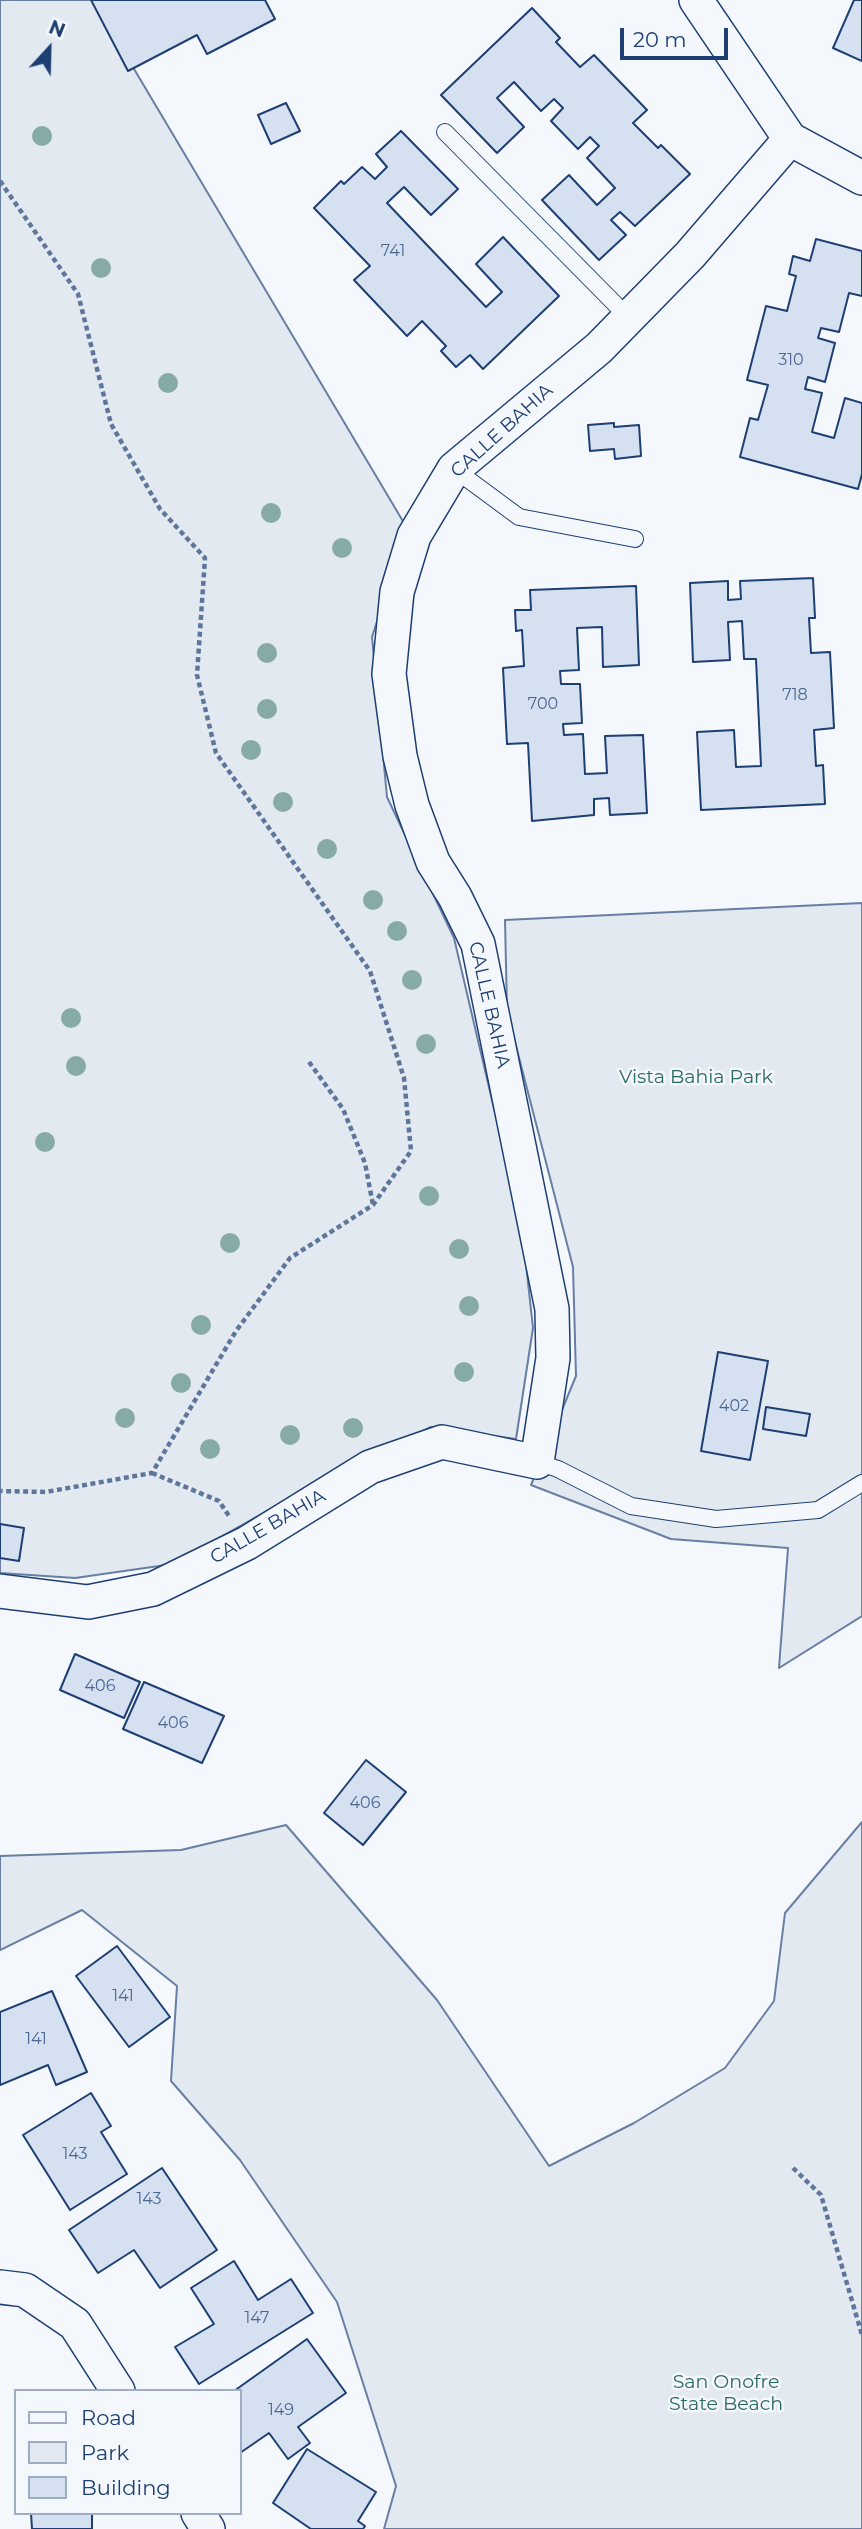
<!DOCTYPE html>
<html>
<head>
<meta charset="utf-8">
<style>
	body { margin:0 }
	#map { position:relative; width:862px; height:2529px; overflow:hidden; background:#f4f7fb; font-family:Montserrat,sans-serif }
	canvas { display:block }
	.legend { position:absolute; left:14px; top:2389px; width:228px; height:126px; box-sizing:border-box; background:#f4f7fb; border:2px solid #9eadc5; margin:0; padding:9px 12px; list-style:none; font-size:21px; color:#1d3f73 }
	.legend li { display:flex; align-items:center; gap:14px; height:35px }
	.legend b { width:35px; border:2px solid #9eadc5 }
	.north { position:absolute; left:14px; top:14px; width:70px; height:70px; -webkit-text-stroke:5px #f4f7fb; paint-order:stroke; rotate:22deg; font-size:19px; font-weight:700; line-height:28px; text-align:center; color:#1d3f73 }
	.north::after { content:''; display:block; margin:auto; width:24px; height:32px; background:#1d3f73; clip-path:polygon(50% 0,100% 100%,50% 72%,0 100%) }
	.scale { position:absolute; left:620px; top:28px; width:108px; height:32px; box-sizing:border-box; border:4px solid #1d3f73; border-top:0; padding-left:9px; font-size:21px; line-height:24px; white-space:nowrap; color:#1d3f73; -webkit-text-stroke:5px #f4f7fb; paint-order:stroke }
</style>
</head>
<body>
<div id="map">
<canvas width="862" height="2529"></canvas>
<ul class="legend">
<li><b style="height:9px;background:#f4f7fb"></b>Road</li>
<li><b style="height:19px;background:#e3e9f0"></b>Park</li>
<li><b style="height:19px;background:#d5e0f0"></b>Building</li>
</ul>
<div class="north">N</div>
<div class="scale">20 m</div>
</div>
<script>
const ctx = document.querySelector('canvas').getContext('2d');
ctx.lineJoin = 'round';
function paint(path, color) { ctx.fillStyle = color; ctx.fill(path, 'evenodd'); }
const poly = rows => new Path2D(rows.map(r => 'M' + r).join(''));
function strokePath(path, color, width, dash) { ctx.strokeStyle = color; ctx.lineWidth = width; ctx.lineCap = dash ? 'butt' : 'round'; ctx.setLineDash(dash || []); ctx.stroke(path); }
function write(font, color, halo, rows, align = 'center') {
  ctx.font = font + ' Montserrat,sans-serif'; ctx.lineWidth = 5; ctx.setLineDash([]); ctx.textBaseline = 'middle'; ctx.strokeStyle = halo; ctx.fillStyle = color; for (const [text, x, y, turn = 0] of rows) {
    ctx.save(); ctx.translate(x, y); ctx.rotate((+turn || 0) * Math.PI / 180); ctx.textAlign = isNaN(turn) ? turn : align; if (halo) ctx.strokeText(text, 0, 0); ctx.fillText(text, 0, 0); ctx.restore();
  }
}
const green = poly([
	[0,0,93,0,407,528,372,637,387,797,454,938,522,1228,533,1328,516,1439,431,1427,332,1474,173,1564,75,1578,0,1573,0,0],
	[862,903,862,1616,779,1668,788,1548,671,1539,531,1485,576,1376,573,1267,507,1011,505,920,862,903],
	[862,1822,862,2529,384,2529,396,2486,337,2302,240,2160,171,2081,177,1986,82,1910,0,1950,0,1856,181,1850,286,1825,437,2000,549,2166,634,2123,725,2068,774,2001,785,1913,862,1822]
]);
paint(green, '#e3e9f0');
strokePath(green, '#687fa3', 2);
const building = poly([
	[91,0,265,0,275,19,207,54,197,35,128,71,91,0],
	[854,0,862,0,862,61,833,48,854,0],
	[532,8,560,38,556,42,580,67,594,55,647,110,633,123,658,148,661,145,690,174,635,226,620,212,611,220,626,235,599,260,542,200,569,175,597,205,615,188,587,158,599,146,590,137,578,149,551,121,563,108,554,99,541,111,514,82,497,98,524,127,497,153,441,95,532,8],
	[286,103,300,131,271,144,258,115,286,103],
	[401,131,458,189,431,215,404,187,387,203,486,307,502,292,476,264,503,237,559,296,483,369,470,355,456,367,441,351,446,346,422,321,407,336,354,280,370,266,314,208,341,181,344,184,362,167,375,179,387,167,376,154,401,131],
	[816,239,862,251,862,296,849,293,839,332,821,328,818,338,835,343,825,382,808,377,805,389,822,393,812,432,834,438,845,398,862,403,862,474,858,489,740,457,750,418,758,420,768,385,747,380,766,306,787,311,796,276,789,274,793,256,810,261,816,239],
	[614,423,614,427,639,425,641,456,615,459,614,449,590,451,588,425,614,423],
	[813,578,815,618,809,618,811,653,830,652,834,728,814,730,816,766,823,765,825,804,701,810,697,732,734,730,736,767,761,766,756,659,744,659,742,621,728,622,730,660,693,662,690,583,728,581,728,600,741,599,740,581,813,578],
	[636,586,639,665,603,667,602,627,577,628,579,670,560,671,561,684,580,684,582,723,563,724,564,735,583,734,585,774,607,773,605,736,643,735,647,813,610,815,609,798,594,799,594,815,532,821,528,743,507,744,503,668,524,666,522,630,516,631,515,610,531,610,530,590,636,586],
	[718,1352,768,1361,750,1460,701,1451,718,1352],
	[766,1407,810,1414,806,1436,763,1429,766,1407],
	[0,1524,24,1528,19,1561,0,1558,0,1524],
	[75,1654,140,1682,124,1718,60,1690,75,1654],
	[144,1682,224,1716,202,1763,123,1729,144,1682],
	[366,1760,406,1792,363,1845,324,1813,366,1760],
	[117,1946,170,2017,129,2047,76,1976,117,1946],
	[52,1991,87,2072,56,2085,48,2065,0,2085,0,2012,52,1991],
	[91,2093,111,2126,101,2132,127,2174,70,2210,23,2135,91,2093],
	[162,2168,217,2250,160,2288,134,2250,98,2273,69,2230,162,2168],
	[234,2261,258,2300,291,2279,313,2313,199,2384,175,2347,214,2324,191,2288,234,2261],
	[307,2339,346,2393,298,2427,310,2443,288,2459,269,2433,240,2453,240,2391,234,2391,307,2339],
	[307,2449,376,2492,358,2521,365,2526,363,2529,311,2529,273,2503,307,2449],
	[31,2513,92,2513,92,2529,32,2529,31,2513]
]);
paint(building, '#d5e0f0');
strokePath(building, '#1d3f73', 2);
const service = poly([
	[445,132,629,318],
	[454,469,519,517,635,539],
	[537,1462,558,1469,631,1506,716,1519,818,1510,862,1483]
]);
const minor = poly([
	[696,0,790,139,862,178],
	[0,1591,88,1602,153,1589,247,1543,370,1467,442,1442,537,1462,553,1358,552,1309,478,944,455,897,433,862,412,805,400,756,389,674,397,592,414,536,454,469,599,348,690,255,790,139],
	[0,2287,25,2290,75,2324,118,2391],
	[198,2513,208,2529]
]);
strokePath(service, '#1d3f73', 18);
strokePath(minor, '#1d3f73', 36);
strokePath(poly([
	[0,181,78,294,111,424,160,509,205,558,197,675,216,753,370,971,404,1078,411,1151,373,1205,290,1258,236,1331,152,1473,46,1492,0,1491],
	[309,1062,343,1109,365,1163,373,1205],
	[152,1473,219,1501,229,1516],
	[793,2168,821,2195,862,2335]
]), '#5e769c', 4.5, [5, 3.5]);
strokePath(service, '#f4f7fb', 16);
strokePath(minor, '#f4f7fb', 33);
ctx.fillStyle = '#86aba6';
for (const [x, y] of [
	[42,136],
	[101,268],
	[168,383],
	[271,513],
	[342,548],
	[267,653],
	[267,709],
	[251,750],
	[283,802],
	[327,849],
	[373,900],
	[397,931],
	[412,980],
	[71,1018],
	[426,1044],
	[76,1066],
	[45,1142],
	[429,1196],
	[230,1243],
	[459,1249],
	[469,1306],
	[201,1325],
	[464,1372],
	[181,1383],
	[125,1418],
	[353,1428],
	[290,1435],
	[210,1449]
]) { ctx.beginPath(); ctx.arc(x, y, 10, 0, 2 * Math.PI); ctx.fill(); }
write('16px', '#4b6792', null, [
	["741",393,251],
	["310",791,360],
	["718",795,695],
	["700",543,704],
	["402",734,1406],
	["406",100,1686],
	["406",173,1723],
	["406",365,1803],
	["141",123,1996],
	["141",36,2039],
	["143",75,2154],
	["143",149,2199],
	["147",257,2318],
	["149",281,2410]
]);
write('19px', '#1d3f73', '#f4f7fb', [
	["CALLE BAHIA",502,431,-42],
	["CALLE BAHIA",489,1005,77],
	["CALLE BAHIA",268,1527,-30]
]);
write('19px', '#2c6c60', '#f4f7fb', [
	["Vista Bahia Park",696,1077],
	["San Onofre",726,2382],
	["State Beach",726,2404]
]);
</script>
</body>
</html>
